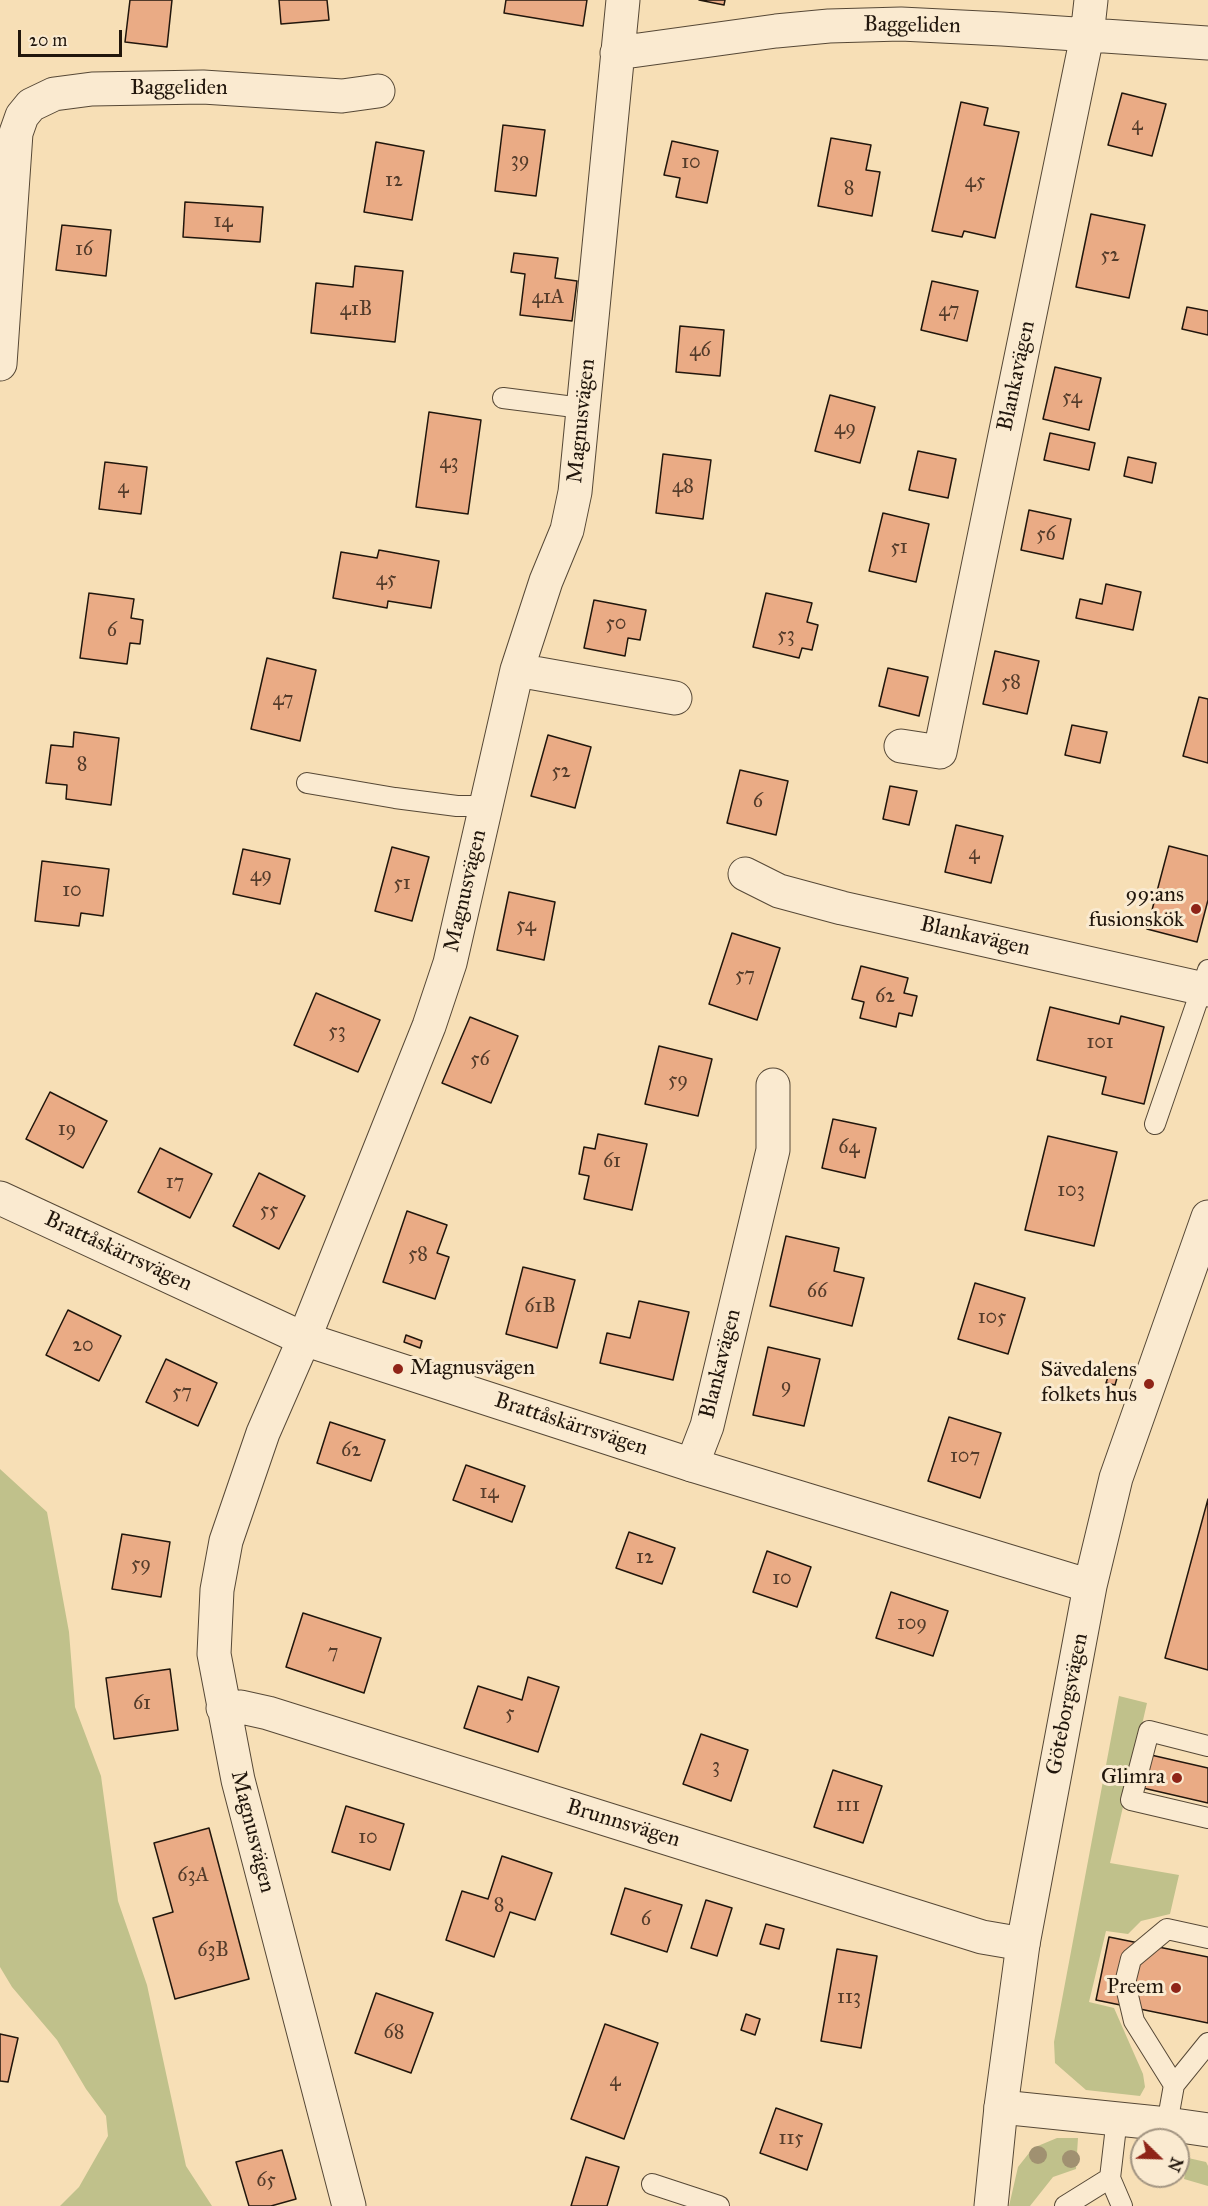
<!DOCTYPE html>
<html>
<head>
<meta charset="utf-8">
<style>
	body { margin:0 }
	#map { position:relative; width:1208px; height:2206px; overflow:hidden; background:#f7dfb6; font-family:"IM FELL Great Primer",serif }
	canvas { display:block }
	.north { position:absolute; left:1130px; top:2128px; width:60px; height:60px; box-sizing:border-box; background:#faead0; border:2px solid #a39582; border-radius:50%; rotate:113deg; font-size:16px; font-weight:700; line-height:24px; text-align:center; color:#21160c }
	.north::after { content:''; display:block; margin:auto; width:21px; height:27px; background:#8f2418; clip-path:polygon(50% 0,100% 100%,50% 72%,0 100%) }
	.scale { position:absolute; left:18px; top:30px; width:104px; height:27px; box-sizing:border-box; border:3px solid #21160c; border-top:0; padding-left:8px; font-size:18px; line-height:21px; white-space:nowrap; color:#21160c; -webkit-text-stroke:4px #faead0; paint-order:stroke }
</style>
</head>
<body>
<div id="map">
<canvas width="1208" height="2206"></canvas>
<div class="north">N</div>
<div class="scale">20 m</div>
</div>
<script>
const ctx = document.querySelector('canvas').getContext('2d');
ctx.lineJoin = 'round';
function paint(path, color) { ctx.fillStyle = color; ctx.fill(path, 'evenodd'); }
const poly = rows => new Path2D(rows.map(r => 'M' + r).join(''));
function strokePath(path, color, width, dash) { ctx.strokeStyle = color; ctx.lineWidth = width; ctx.lineCap = dash ? 'butt' : 'round'; ctx.setLineDash(dash || []); ctx.stroke(path); }
function write(font, color, halo, rows, align = 'center') {
  ctx.font = font + ' "IM FELL Great Primer",serif'; ctx.lineWidth = 6; ctx.setLineDash([]); ctx.textBaseline = 'middle'; ctx.strokeStyle = halo; ctx.fillStyle = color; for (const [text, x, y, turn = 0] of rows) {
    ctx.save(); ctx.translate(x, y); ctx.rotate((+turn || 0) * Math.PI / 180); ctx.textAlign = isNaN(turn) ? turn : align; if (halo) ctx.strokeText(text, 0, 0); ctx.fillText(text, 0, 0); ctx.restore();
  }
}
paint(poly([
	[0,1469,47,1512,69,1632,75,1707,101,1776,118,1901,147,1985,186,2166,212,2206,60,2206,79,2187,108,2136,106,2116,86,2089,57,2040,12,1987,0,1967],
	[1119,1696,1147,1703,1110,1863,1179,1875,1170,1914,1141,1921,1128,1934,1106,1931,1089,2002,1114,2008,1143,2074,1145,2087,1140,2096,1086,2090,1055,2063,1054,2042],
	[1057,2138,1078,2138,1076,2169,1053,2177,1030,2206,1009,2206,1018,2167,1033,2148],
	[1188,2158,1206,2162,1208,2166,1208,2186,1184,2179]
]), '#c0c18b');
const building = poly([
	[130,0,172,0,167,47,125,42,130,0],
	[279,0,327,0,329,20,281,24,279,0],
	[506,0,587,0,583,26,504,13,506,0],
	[699,0,725,0,724,5,699,0],
	[1122,93,1166,104,1152,156,1108,145,1122,93],
	[961,102,988,108,984,125,1019,132,995,238,964,231,962,237,932,231,961,102],
	[503,125,545,130,536,196,495,191,503,125],
	[831,138,871,145,866,170,880,172,872,216,818,206,831,138],
	[672,141,718,151,707,203,676,197,680,178,664,175,672,141],
	[376,142,424,151,412,220,364,212,376,142],
	[185,202,263,207,260,242,183,237,185,202],
	[1091,214,1145,225,1129,298,1076,287,1091,214],
	[62,225,111,230,106,276,56,270,62,225],
	[514,253,558,258,555,278,577,281,572,321,520,315,525,274,511,272,514,253],
	[355,266,403,271,395,342,311,333,316,283,353,287,355,266],
	[932,281,978,291,967,341,921,330,932,281],
	[1187,307,1208,311,1208,335,1182,329,1187,307],
	[680,326,724,330,720,376,676,372,680,326],
	[1055,367,1101,378,1089,430,1043,419,1055,367],
	[830,395,875,407,860,463,815,451,830,395],
	[429,412,481,420,468,514,416,507,429,412],
	[1050,433,1095,443,1089,470,1044,460,1050,433],
	[918,451,956,459,948,498,909,490,918,451],
	[663,454,711,460,703,519,656,513,663,454],
	[1128,457,1156,463,1152,483,1124,476,1128,457],
	[105,462,147,467,141,514,99,509,105,462],
	[1029,510,1071,519,1063,559,1021,550,1029,510],
	[883,513,929,524,916,582,869,571,883,513],
	[379,550,439,561,431,608,388,601,387,608,333,598,341,552,377,558,379,550],
	[1106,584,1141,592,1133,630,1076,618,1080,599,1102,604,1106,584],
	[89,593,134,599,131,618,143,620,140,644,130,643,127,664,80,658,89,593],
	[766,593,812,603,807,622,818,625,812,650,802,648,799,658,753,647,766,593],
	[594,600,646,610,640,640,628,638,625,656,584,648,594,600],
	[995,651,1039,661,1027,714,983,704,995,651],
	[267,658,316,670,300,741,251,729,267,658],
	[888,668,928,677,919,716,879,706,888,668],
	[1199,697,1208,699,1208,763,1183,756,1199,697],
	[1072,725,1107,732,1100,763,1065,755,1072,725],
	[74,732,119,738,111,805,66,799,67,785,46,783,51,745,73,747,74,732],
	[548,735,591,747,575,808,531,796,548,735],
	[740,770,788,781,776,835,727,823,740,770],
	[890,786,917,791,909,825,883,819,890,786],
	[956,825,1003,836,991,883,945,872,956,825],
	[1169,846,1208,856,1208,900,1197,942,1147,929,1169,846],
	[392,847,429,857,412,921,375,911,392,847],
	[243,849,290,859,280,904,233,894,243,849],
	[42,861,109,869,103,916,81,913,79,926,35,921,42,861],
	[509,892,555,902,544,960,497,950,509,892],
	[732,933,780,948,757,1020,709,1004,732,933],
	[861,966,908,978,904,993,917,996,912,1016,899,1013,896,1027,860,1018,864,1002,852,999,861,966],
	[316,993,380,1020,358,1072,294,1045,316,993],
	[1050,1007,1119,1024,1121,1016,1164,1027,1144,1104,1102,1094,1106,1077,1037,1060,1050,1007],
	[470,1017,518,1036,491,1103,442,1083,470,1017],
	[659,1046,712,1059,698,1116,645,1104,659,1046],
	[50,1092,107,1121,83,1168,26,1139,50,1092],
	[833,1119,876,1128,865,1178,822,1168,833,1119],
	[598,1134,647,1144,632,1210,584,1199,589,1176,579,1174,584,1147,595,1149,598,1134],
	[1048,1136,1117,1152,1094,1246,1025,1230,1048,1136],
	[160,1148,212,1174,190,1218,138,1192,160,1148],
	[259,1173,305,1196,279,1249,233,1226,259,1173],
	[407,1211,447,1225,437,1253,449,1257,435,1299,383,1282,407,1211],
	[786,1236,839,1248,834,1271,864,1278,852,1326,770,1306,786,1236],
	[523,1267,575,1280,557,1348,506,1334,523,1267],
	[975,1283,1025,1298,1008,1354,958,1339,975,1283],
	[639,1301,689,1312,673,1380,600,1363,607,1333,630,1338,639,1301],
	[68,1310,121,1336,99,1381,46,1355,68,1310],
	[406,1335,422,1341,420,1348,404,1342,406,1335],
	[768,1347,820,1359,804,1426,753,1415,768,1347],
	[166,1359,217,1383,198,1426,146,1402,166,1359],
	[1112,1365,1120,1368,1115,1385,1106,1383,1112,1365],
	[949,1417,1001,1433,980,1498,928,1481,949,1417],
	[330,1422,385,1440,371,1481,317,1463,330,1422],
	[466,1465,525,1486,512,1522,453,1500,466,1465],
	[1208,1499,1208,1670,1165,1658,1208,1499],
	[629,1532,675,1548,662,1584,616,1568,629,1532],
	[122,1534,170,1542,161,1597,112,1589,122,1534],
	[767,1551,811,1567,797,1607,753,1592,767,1551],
	[891,1592,948,1611,933,1656,876,1638,891,1592],
	[303,1613,381,1638,364,1693,286,1667,303,1613],
	[170,1669,178,1730,114,1739,106,1678,170,1669],
	[528,1677,559,1687,538,1752,464,1728,478,1686,522,1700,528,1677],
	[701,1734,748,1750,731,1801,683,1784,701,1734],
	[1151,1755,1208,1768,1208,1803,1143,1788,1151,1755],
	[833,1770,882,1786,863,1843,814,1827,833,1770],
	[346,1806,404,1824,390,1870,332,1852,346,1806],
	[209,1828,249,1979,175,1999,153,1918,173,1912,154,1843,209,1828],
	[502,1856,552,1873,535,1920,510,1912,494,1957,446,1940,462,1891,488,1899,502,1856],
	[625,1888,682,1905,667,1952,611,1934,625,1888],
	[706,1900,732,1908,717,1956,691,1948,706,1900],
	[766,1924,784,1929,779,1949,760,1944,766,1924],
	[1109,1937,1208,1957,1208,2023,1096,2000,1109,1937],
	[837,1949,877,1956,861,2048,821,2041,837,1949],
	[376,1993,433,2013,411,2073,355,2053,376,1993],
	[746,2014,760,2019,755,2035,741,2030,746,2014],
	[605,2024,658,2043,624,2139,571,2119,605,2024],
	[0,2034,18,2038,8,2082,0,2081,0,2034],
	[776,2108,822,2124,807,2170,760,2153,776,2108],
	[282,2150,296,2199,271,2206,249,2206,236,2162,282,2150],
	[586,2157,619,2167,607,2206,571,2206,586,2157]
]);
paint(building, '#eaab85');
strokePath(building, '#21160c', 1.5);
const service = poly([
	[503,398,582,408],
	[307,783,395,798,457,806,485,806],
	[1155,1124,1208,970],
	[1208,1746,1149,1731,1131,1800,1208,1818],
	[1174,2085,1208,2043],
	[1117,2118,1110,2178,1122,2206],
	[1167,2124,1174,2085,1134,2021,1125,1983,1131,1959,1167,1929,1208,1938],
	[652,2184,719,2206],
	[1065,2206,1110,2178]
]);
const minor = poly([
	[617,53,776,31,829,26,901,24,1002,29,1208,43],
	[0,364,16,133,22,116,31,105,54,94,92,89,203,87,342,96,378,91],
	[517,670,675,698],
	[901,746,940,752,1087,36,1091,0],
	[745,874,779,891,842,908,1208,990],
	[692,1465,707,1426,773,1150,773,1085],
	[223,1708,241,1707,268,1713,982,1937,1023,1944],
	[1001,2107,1167,2124,1208,2130],
	[349,2206,238,1780,214,1654,217,1590,226,1541,263,1433,304,1339,429,1026,450,963,517,670,546,581,567,530,575,492,623,0]
]);
const tertiary = poly([
	[0,1198,304,1339,692,1465,1090,1586],
	[991,2206,1001,2107,1023,1944,1090,1586,1116,1478,1208,1217]
]);
strokePath(service, '#564836', 22);
strokePath(minor, '#564836', 35);
strokePath(tertiary, '#564836', 35);
strokePath(service, '#faead0', 20);
strokePath(minor, '#faead0', 33);
strokePath(tertiary, '#faead0', 33);
ctx.fillStyle = '#a09171';
for (const [x, y] of [
	[1038,2155],
	[1071,2159]
]) { ctx.beginPath(); ctx.arc(x, y, 9, 0, 2 * Math.PI); ctx.fill(); }
for (const [x, y, r, color] of [
	[1196,909,6,"#8f2418"],
	[398,1369,6,"#8f2418"],
	[1149,1384,6,"#8f2418"],
	[1177,1778,6,"#8f2418"],
	[1176,1988,6,"#8f2418"]
]) { const dot = new Path2D(); dot.arc(x, y, r, 0, 2 * Math.PI); ctx.fillStyle = color; ctx.fill(dot); strokePath(dot, '#faead0', 2); }
write('20px', '#533b2a', null, [
	["4",1137,125],
	["39",520,161],
	["10",691,163],
	["12",394,181],
	["45",975,182],
	["8",849,189],
	["14",223,222],
	["16",84,250],
	["52",1110,256],
	["41A",548,298],
	["41B",356,310],
	["47",949,311],
	["46",700,351],
	["54",1072,398],
	["49",845,429],
	["43",449,463],
	["48",683,487],
	["4",123,488],
	["56",1046,535],
	["51",899,548],
	["45",386,580],
	["50",616,624],
	["6",112,631],
	["53",786,636],
	["58",1011,683],
	["47",283,700],
	["8",82,765],
	["52",561,772],
	["6",758,802],
	["4",974,854],
	["49",261,876],
	["51",402,884],
	["10",72,891],
	["54",526,926],
	["57",745,976],
	["62",885,997],
	["53",337,1032],
	["101",1100,1043],
	["56",480,1060],
	["59",678,1081],
	["19",67,1130],
	["64",849,1148],
	["61",612,1162],
	["17",175,1183],
	["103",1071,1191],
	["55",269,1211],
	["58",418,1255],
	["66",817,1292],
	["61B",540,1307],
	["105",992,1318],
	["20",83,1346],
	["9",786,1387],
	["57",182,1393],
	["62",351,1451],
	["107",965,1457],
	["14",489,1493],
	["12",645,1558],
	["59",141,1565],
	["10",782,1579],
	["109",912,1624],
	["7",333,1653],
	["61",142,1704],
	["5",510,1714],
	["3",716,1767],
	["111",848,1806],
	["10",368,1838],
	["63A",193,1876],
	["8",499,1906],
	["6",646,1920],
	["63B",213,1951],
	["113",849,1998],
	["68",394,2033],
	["4",615,2081],
	["115",791,2139],
	["65",266,2181]
]);
write('22px', '#21160c', '#faead0', [
	["Baggeliden",912,26,1],
	["Baggeliden",179,89],
	["Blankavägen",1017,376,-78],
	["Magnusvägen",582,421,-84],
	["Magnusvägen",466,891,-77],
	["Blankavägen",975,937,13],
	["Brattåskärrsvägen",118,1252,25],
	["Blankavägen",721,1364,-76],
	["Brattåskärrsvägen",571,1425,18],
	["Göteborgsvägen",1068,1704,-79],
	["Brunnsvägen",623,1824,17],
	["Magnusvägen",252,1832,76]
]);
write('22px', '#21160c', '#faead0', [
	["99:ans",1184,896],
	["fusionskök",1184,921],
	["Magnusvägen",410,1369,"left"],
	["Sävedalens",1137,1371],
	["folkets hus",1137,1396],
	["Glimra",1165,1778],
	["Preem",1164,1988]
], 'right');
</script>
</body>
</html>
